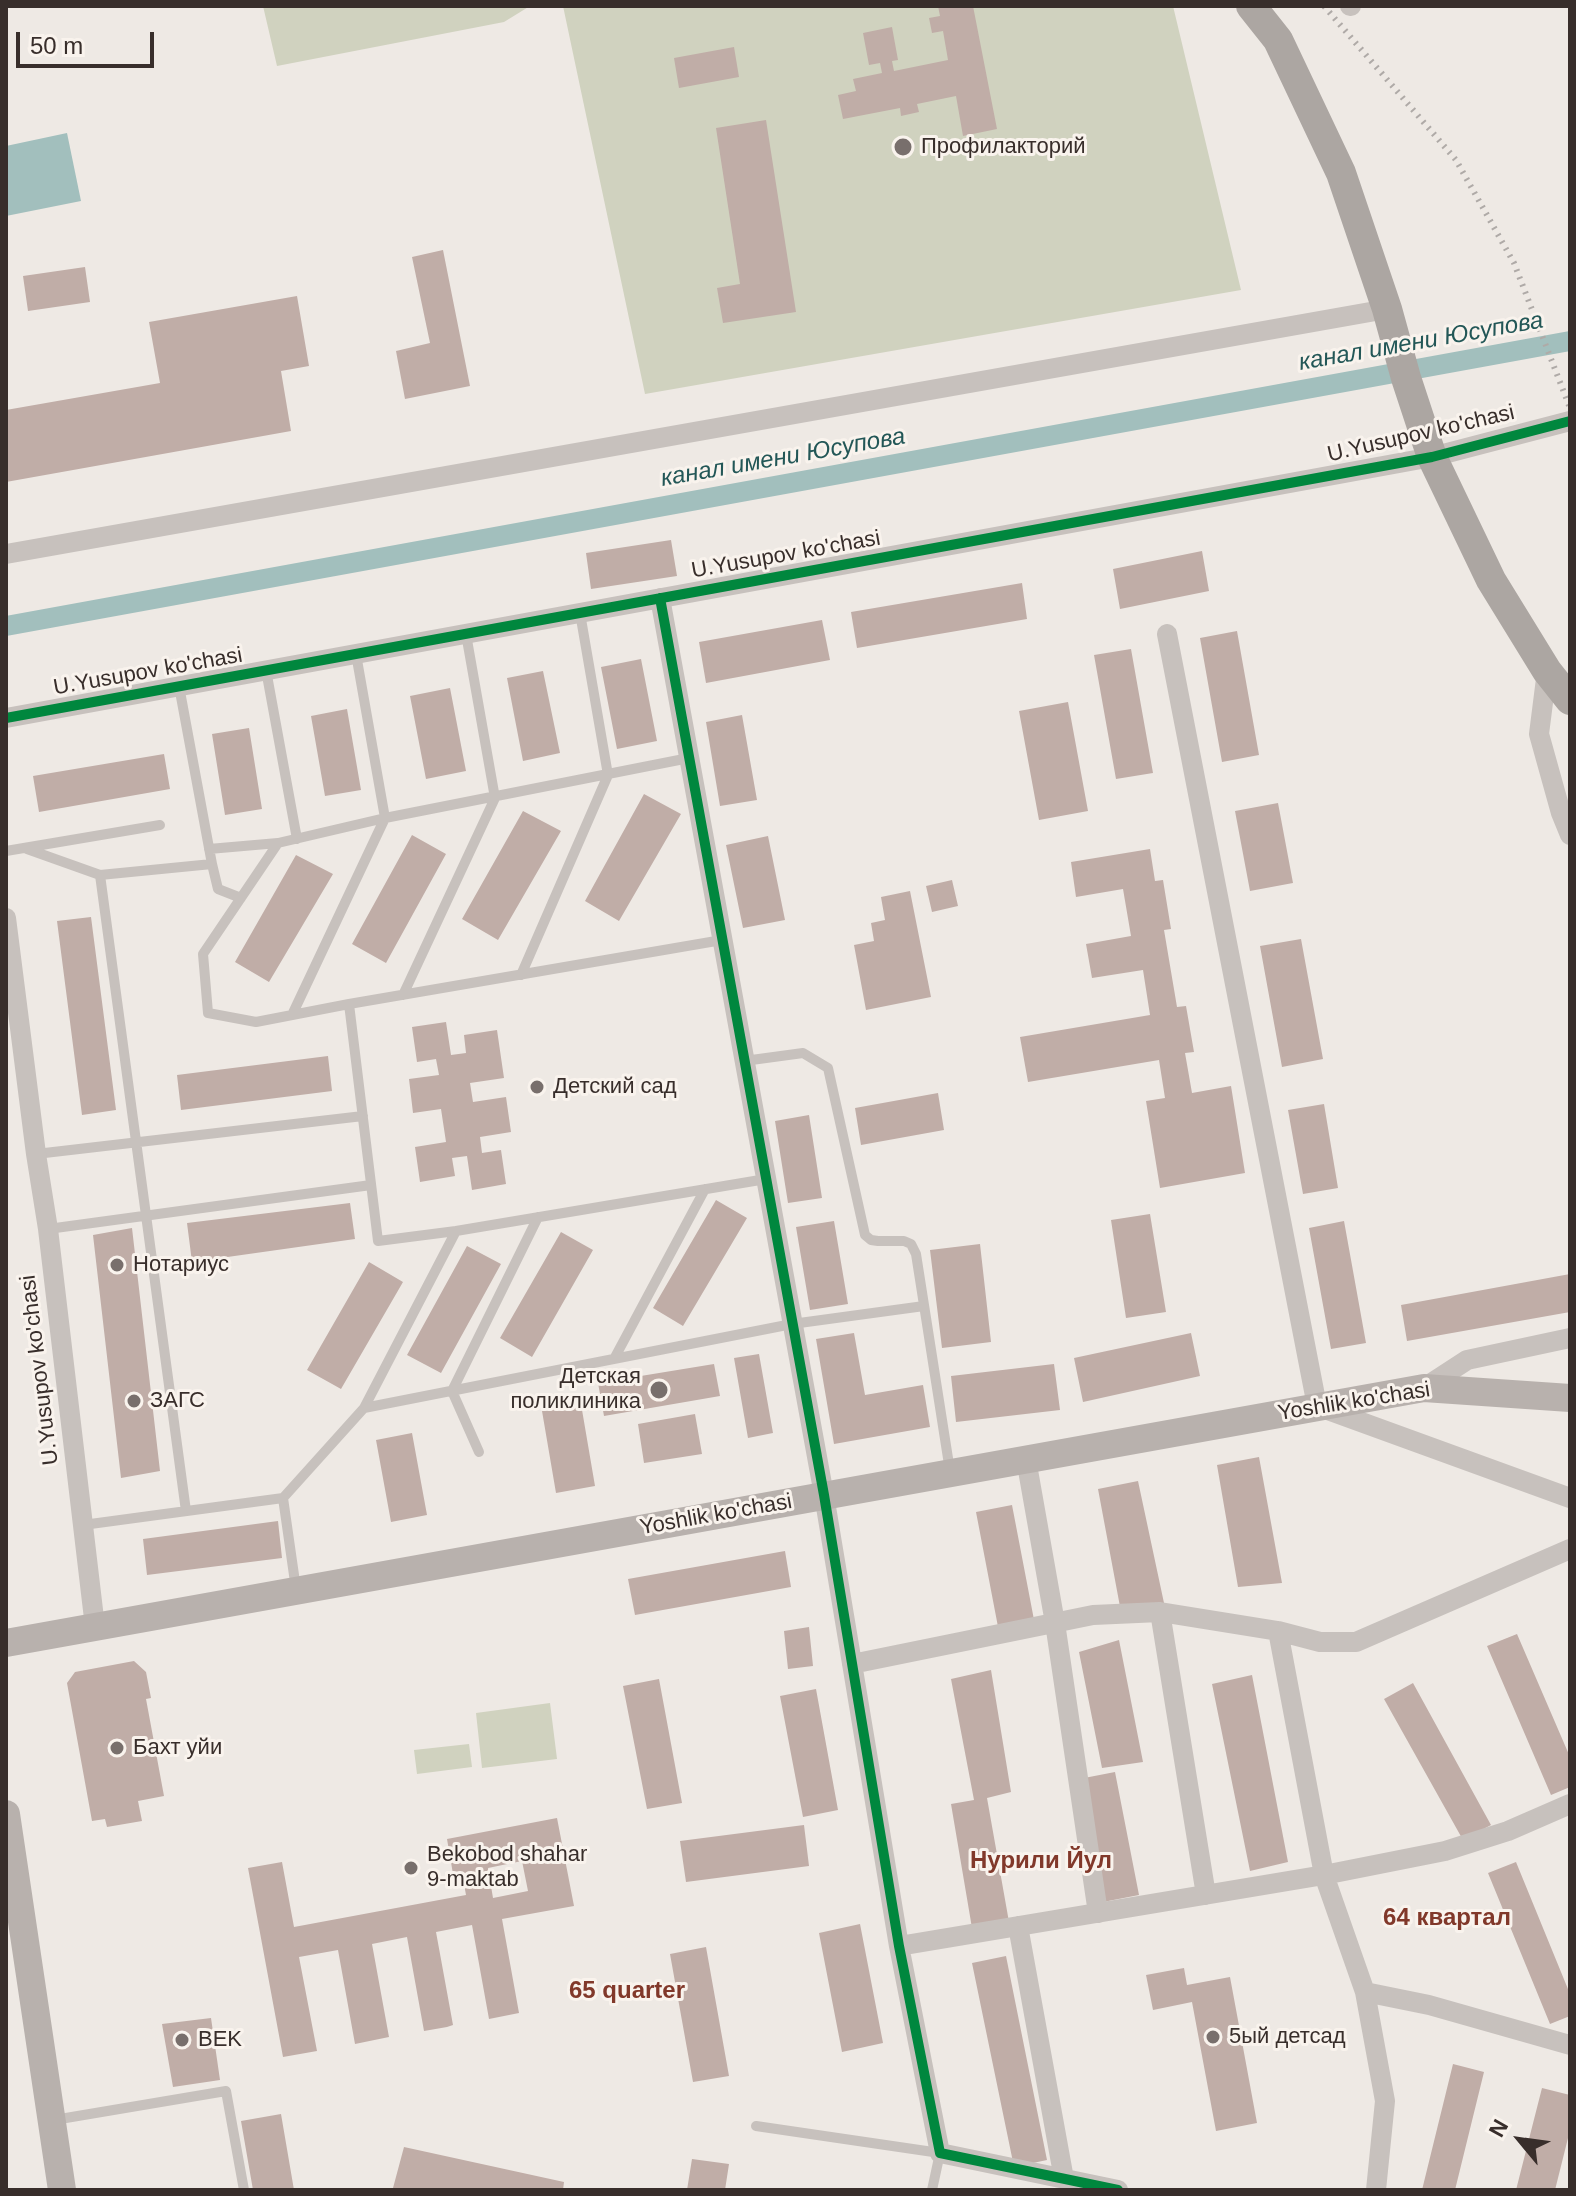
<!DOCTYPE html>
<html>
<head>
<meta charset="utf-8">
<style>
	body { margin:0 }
	#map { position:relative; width:1576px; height:2196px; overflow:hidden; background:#eee9e4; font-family:Helvetica,sans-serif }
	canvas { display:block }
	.frame { position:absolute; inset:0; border:8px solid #382e2b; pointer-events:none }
	.north { position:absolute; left:1480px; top:2100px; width:80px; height:80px; -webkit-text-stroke:6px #f9f3ed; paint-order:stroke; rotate:299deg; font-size:22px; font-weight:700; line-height:32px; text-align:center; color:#382e2b }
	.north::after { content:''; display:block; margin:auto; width:28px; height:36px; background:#382e2b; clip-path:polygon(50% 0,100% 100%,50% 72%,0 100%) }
	.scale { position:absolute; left:16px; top:32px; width:138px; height:36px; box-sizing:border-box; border:4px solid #382e2b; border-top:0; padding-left:10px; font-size:24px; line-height:28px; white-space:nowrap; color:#382e2b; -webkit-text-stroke:6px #f9f3ed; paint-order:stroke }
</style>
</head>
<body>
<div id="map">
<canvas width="1576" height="2196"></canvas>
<div class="frame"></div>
<div class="north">N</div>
<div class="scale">50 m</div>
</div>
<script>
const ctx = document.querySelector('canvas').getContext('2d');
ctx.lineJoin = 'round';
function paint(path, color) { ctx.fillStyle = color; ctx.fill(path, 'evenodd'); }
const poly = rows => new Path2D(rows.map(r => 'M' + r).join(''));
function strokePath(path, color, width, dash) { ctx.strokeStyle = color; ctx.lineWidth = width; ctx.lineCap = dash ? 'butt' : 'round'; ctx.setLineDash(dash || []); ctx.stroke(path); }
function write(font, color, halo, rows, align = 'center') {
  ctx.font = font + ' Helvetica,sans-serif'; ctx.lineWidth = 6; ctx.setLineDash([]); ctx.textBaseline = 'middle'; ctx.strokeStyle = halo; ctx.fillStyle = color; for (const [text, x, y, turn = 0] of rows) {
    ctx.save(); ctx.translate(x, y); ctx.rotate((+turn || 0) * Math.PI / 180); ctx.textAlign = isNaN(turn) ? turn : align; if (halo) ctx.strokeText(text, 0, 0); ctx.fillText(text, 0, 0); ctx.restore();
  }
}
paint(poly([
	[263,6,530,6,504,22,277,66],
	[563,6,1173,6,1241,290,645,394],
	[550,1703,557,1759,482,1768,476,1713],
	[469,1744,472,1767,417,1774,414,1750]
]), '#d0d2bf');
paint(poly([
	[67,133,81,201,6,216,6,146]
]), '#a2bfbd');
strokePath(poly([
	[6,626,1570,341]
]), '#a2bfbd', 20);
paint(poly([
	[938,6,973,6,997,129,963,136,956,96,917,104,919,112,901,116,900,108,843,119,838,95,856,91,853,79,882,73,880,63,869,65,863,33,892,27,898,60,892,61,894,71,948,60,943,31,932,33,929,18,940,16],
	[734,47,739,77,679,88,674,58],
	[766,120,796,312,723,323,717,288,740,284,716,128],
	[443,250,470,386,405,399,396,351,430,343,412,257],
	[85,267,90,302,28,311,23,276],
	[297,296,309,366,281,371,291,431,6,482,6,410,160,383,149,322],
	[671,540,677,576,591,589,586,553],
	[1202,551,1209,591,1120,609,1113,569],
	[1022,583,1027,619,857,648,851,612],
	[822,620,830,660,706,683,699,642],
	[1237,631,1259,755,1222,762,1200,638],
	[1131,649,1153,773,1116,779,1094,655],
	[641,659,657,741,617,749,601,667],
	[543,671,560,753,523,761,507,678],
	[450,688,466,771,426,779,410,696],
	[1068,702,1088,811,1039,820,1019,711],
	[347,709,361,790,325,796,311,716],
	[742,715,757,800,720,806,706,722],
	[249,728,262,809,225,815,212,734],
	[164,754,170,789,39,812,33,776],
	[644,794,681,814,619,921,585,901],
	[1278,803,1293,883,1250,891,1235,811],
	[523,811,561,831,498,940,462,919],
	[412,835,446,854,386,963,352,944],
	[768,836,785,920,743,928,726,845],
	[1150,849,1155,881,1163,880,1171,929,1164,930,1177,1007,1186,1006,1194,1052,1185,1053,1192,1093,1231,1086,1245,1173,1160,1188,1146,1101,1165,1098,1159,1060,1028,1082,1020,1037,1150,1015,1143,970,1092,978,1086,944,1131,936,1123,889,1076,897,1071,862],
	[296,855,333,874,269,982,235,962],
	[952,880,958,906,932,912,926,886],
	[910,891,931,997,866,1010,854,945,874,941,871,923,885,920,881,897],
	[91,917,116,1110,82,1115,57,921],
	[1301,939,1323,1059,1282,1067,1260,946],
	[446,1022,451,1055,466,1053,464,1035,497,1030,504,1078,470,1083,473,1102,506,1097,511,1132,480,1137,482,1153,501,1150,506,1184,472,1190,467,1156,452,1158,455,1176,420,1182,415,1147,446,1142,441,1109,413,1113,409,1079,439,1075,436,1059,417,1062,412,1027],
	[328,1056,332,1091,181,1110,177,1075],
	[938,1093,944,1130,861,1145,855,1108],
	[1324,1104,1338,1188,1303,1194,1288,1110],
	[809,1115,822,1198,788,1203,775,1121],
	[716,1200,747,1218,683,1326,653,1308],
	[350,1203,355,1239,192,1262,187,1223],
	[1150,1214,1166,1312,1126,1318,1111,1220],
	[834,1221,848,1304,810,1310,796,1227],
	[1344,1221,1366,1343,1331,1349,1309,1228],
	[132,1228,160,1471,121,1478,93,1235],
	[561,1232,593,1250,532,1357,500,1338],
	[980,1244,991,1342,942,1348,930,1250],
	[467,1246,501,1264,441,1373,407,1355],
	[369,1262,403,1282,341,1389,307,1370],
	[1570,1274,1570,1312,1407,1341,1401,1305],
	[854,1333,865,1395,923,1385,930,1427,834,1444,816,1339],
	[1191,1333,1200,1376,1083,1402,1074,1358],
	[759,1354,773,1433,748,1438,734,1358],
	[714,1364,720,1396,604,1416,598,1383],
	[1054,1364,1060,1410,956,1422,951,1376],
	[581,1404,595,1486,556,1493,542,1411],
	[695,1414,702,1454,644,1463,638,1424],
	[412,1433,427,1515,391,1522,376,1440],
	[1259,1457,1282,1583,1238,1587,1217,1465],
	[1138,1481,1164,1603,1121,1612,1098,1489],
	[1012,1505,1035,1625,999,1632,976,1512],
	[278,1521,282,1558,147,1575,143,1539],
	[785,1551,791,1587,635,1615,628,1579],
	[809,1627,813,1666,788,1669,784,1631],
	[1517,1634,1570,1757,1570,1787,1551,1795,1487,1646],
	[1119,1640,1143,1762,1102,1768,1079,1652],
	[134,1661,146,1672,151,1698,146,1699,164,1796,138,1801,142,1821,107,1827,105,1819,92,1821,67,1683,75,1672],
	[991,1670,1011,1792,987,1798,1009,1922,972,1928,951,1804,974,1800,951,1679],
	[1252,1675,1288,1862,1250,1871,1212,1684],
	[659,1679,682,1803,647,1809,623,1686],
	[1413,1683,1491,1825,1463,1840,1384,1699],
	[816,1689,838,1810,803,1817,780,1696],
	[1115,1772,1139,1895,1103,1902,1079,1779],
	[557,1818,574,1906,502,1919,519,2013,489,2019,472,1925,436,1932,453,2025,447,2027,424,2031,407,1937,372,1944,389,2037,355,2044,338,1950,299,1957,317,2051,283,2057,248,1868,282,1862,294,1927,466,1895,462,1873,453,1874,447,1839],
	[522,1861,528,1891,493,1898,488,1868],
	[804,1825,809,1866,686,1882,680,1841],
	[1516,1862,1570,1994,1570,2016,1550,2024,1488,1873],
	[860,1924,883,2043,842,2052,819,1933],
	[706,1947,729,2076,693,2082,670,1954],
	[1006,1956,1047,2160,1014,2167,972,1963],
	[1184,1968,1187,1985,1230,1977,1257,2123,1216,2131,1192,2002,1153,2010,1146,1975],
	[211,2018,220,2080,173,2087,162,2024],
	[1453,2064,1484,2072,1455,2190,1422,2190],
	[1542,2088,1570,2095,1570,2130,1555,2190,1516,2190],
	[281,2114,294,2190,253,2190,241,2121],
	[404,2147,564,2182,563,2190,404,2190,393,2188],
	[692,2159,729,2164,725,2190,687,2190]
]), '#c0ada7');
strokePath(poly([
	[266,670,297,839],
	[179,686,212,864,100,875,186,1511],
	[27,849,100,875],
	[209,849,278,843],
	[6,851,160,825],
	[212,864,218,889,241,898],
	[521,975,608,775,580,613],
	[403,995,495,798,466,634],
	[349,1004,256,1022,208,1013,203,954,278,843,385,818,689,758],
	[292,1015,385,818,356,654],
	[744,1061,803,1053,828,1068,865,1235,871,1240,878,1241,904,1241,911,1244,916,1254,950,1471],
	[36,1154,363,1116],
	[48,1229,371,1185],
	[456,1231,378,1241,349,1004,722,940],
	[614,1359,705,1189],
	[364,1408,456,1231,766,1179],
	[479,1452,452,1391,538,1217],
	[83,1525,283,1498],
	[296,1589,283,1498,364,1408,792,1324,924,1306],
	[54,2120,226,2091,244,2190],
	[756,2126,940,2153,932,2190]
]), '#c7c1bd', 10);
strokePath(poly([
	[1350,6,1351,6],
	[6,554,1387,309],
	[660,598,824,1495,899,1946,940,2153,1118,2190],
	[1167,634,1317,1406,1570,1498],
	[1547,671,1539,734,1561,813,1570,835],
	[6,718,1432,457,1570,421],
	[6,918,36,1154,48,1229,95,1627],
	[1424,1388,1467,1360,1570,1338],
	[1026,1459,1055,1623,1098,1913],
	[1160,1612,1206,1895],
	[1278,1631,1324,1875,1365,1992,1385,2101,1376,2190],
	[852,1664,1093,1615,1160,1612,1278,1631,1320,1642,1356,1642,1570,1549],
	[1018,1926,1064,2179],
	[899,1946,1324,1875,1445,1851,1508,1831,1570,1804],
	[1365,1992,1429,2005,1570,2045]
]), '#c7c1bd', 20);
strokePath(poly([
	[6,1643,1424,1388,1570,1398],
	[6,1814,62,2190]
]), '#b8b1ad', 28);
strokePath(poly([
	[1251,6,1278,40,1341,173,1387,309,1406,378,1432,457,1491,580,1547,671,1570,700]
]), '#aca6a2', 30);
strokePath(poly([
	[1324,6,1456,160,1514,263,1570,408]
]), '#afaaa7', 6, [2, 6]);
strokePath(poly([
	[660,598,824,1495,899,1946,940,2153,1118,2190],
	[6,718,1432,457,1570,421]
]), '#00873e', 10);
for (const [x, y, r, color] of [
	[903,147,10,"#786f6c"],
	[537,1087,8,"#786f6c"],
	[117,1265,8,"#786f6c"],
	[659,1390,10,"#786f6c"],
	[134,1401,8,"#786f6c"],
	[117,1748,8,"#786f6c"],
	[411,1868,8,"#786f6c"],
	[1213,2037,8,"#786f6c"],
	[182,2040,8,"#786f6c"]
]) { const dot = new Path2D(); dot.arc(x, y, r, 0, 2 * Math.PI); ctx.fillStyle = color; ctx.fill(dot); strokePath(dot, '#f9f3ed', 3); }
write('22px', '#382e2b', '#f9f3ed', [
	["Профилакторий",921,147],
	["Детский сад",553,1087],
	["Нотариус",133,1265],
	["Детская",641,1377,"right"],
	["поликлиника",641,1402,"right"],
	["ЗАГС",150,1401],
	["Бахт уйи",133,1748],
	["Bekobod shahar",427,1855],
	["9-maktab",427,1880],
	["5ый детсад",1229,2037],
	["BEK",198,2040]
], 'left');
write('22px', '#382e2b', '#f9f3ed', [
	["U.Yusupov ko'chasi",1421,434,-13],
	["U.Yusupov ko'chasi",786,555,-10],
	["U.Yusupov ko'chasi",148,672,-10],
	["U.Yusupov ko'chasi",40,1370,-97],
	["Yoshlik ko'chasi",1354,1402,-9],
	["Yoshlik ko'chasi",716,1515,-10]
]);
write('italic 24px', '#235757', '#f9f3ed', [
	["канал имени Юсупова",1421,342,-10],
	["канал имени Юсупова",783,458,-10]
]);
write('bold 24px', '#81382a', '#f9f3ed', [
	["Нурили Йул",1041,1861],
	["64 квартал",1447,1918],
	["65 quarter",627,1991]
]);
</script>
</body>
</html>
